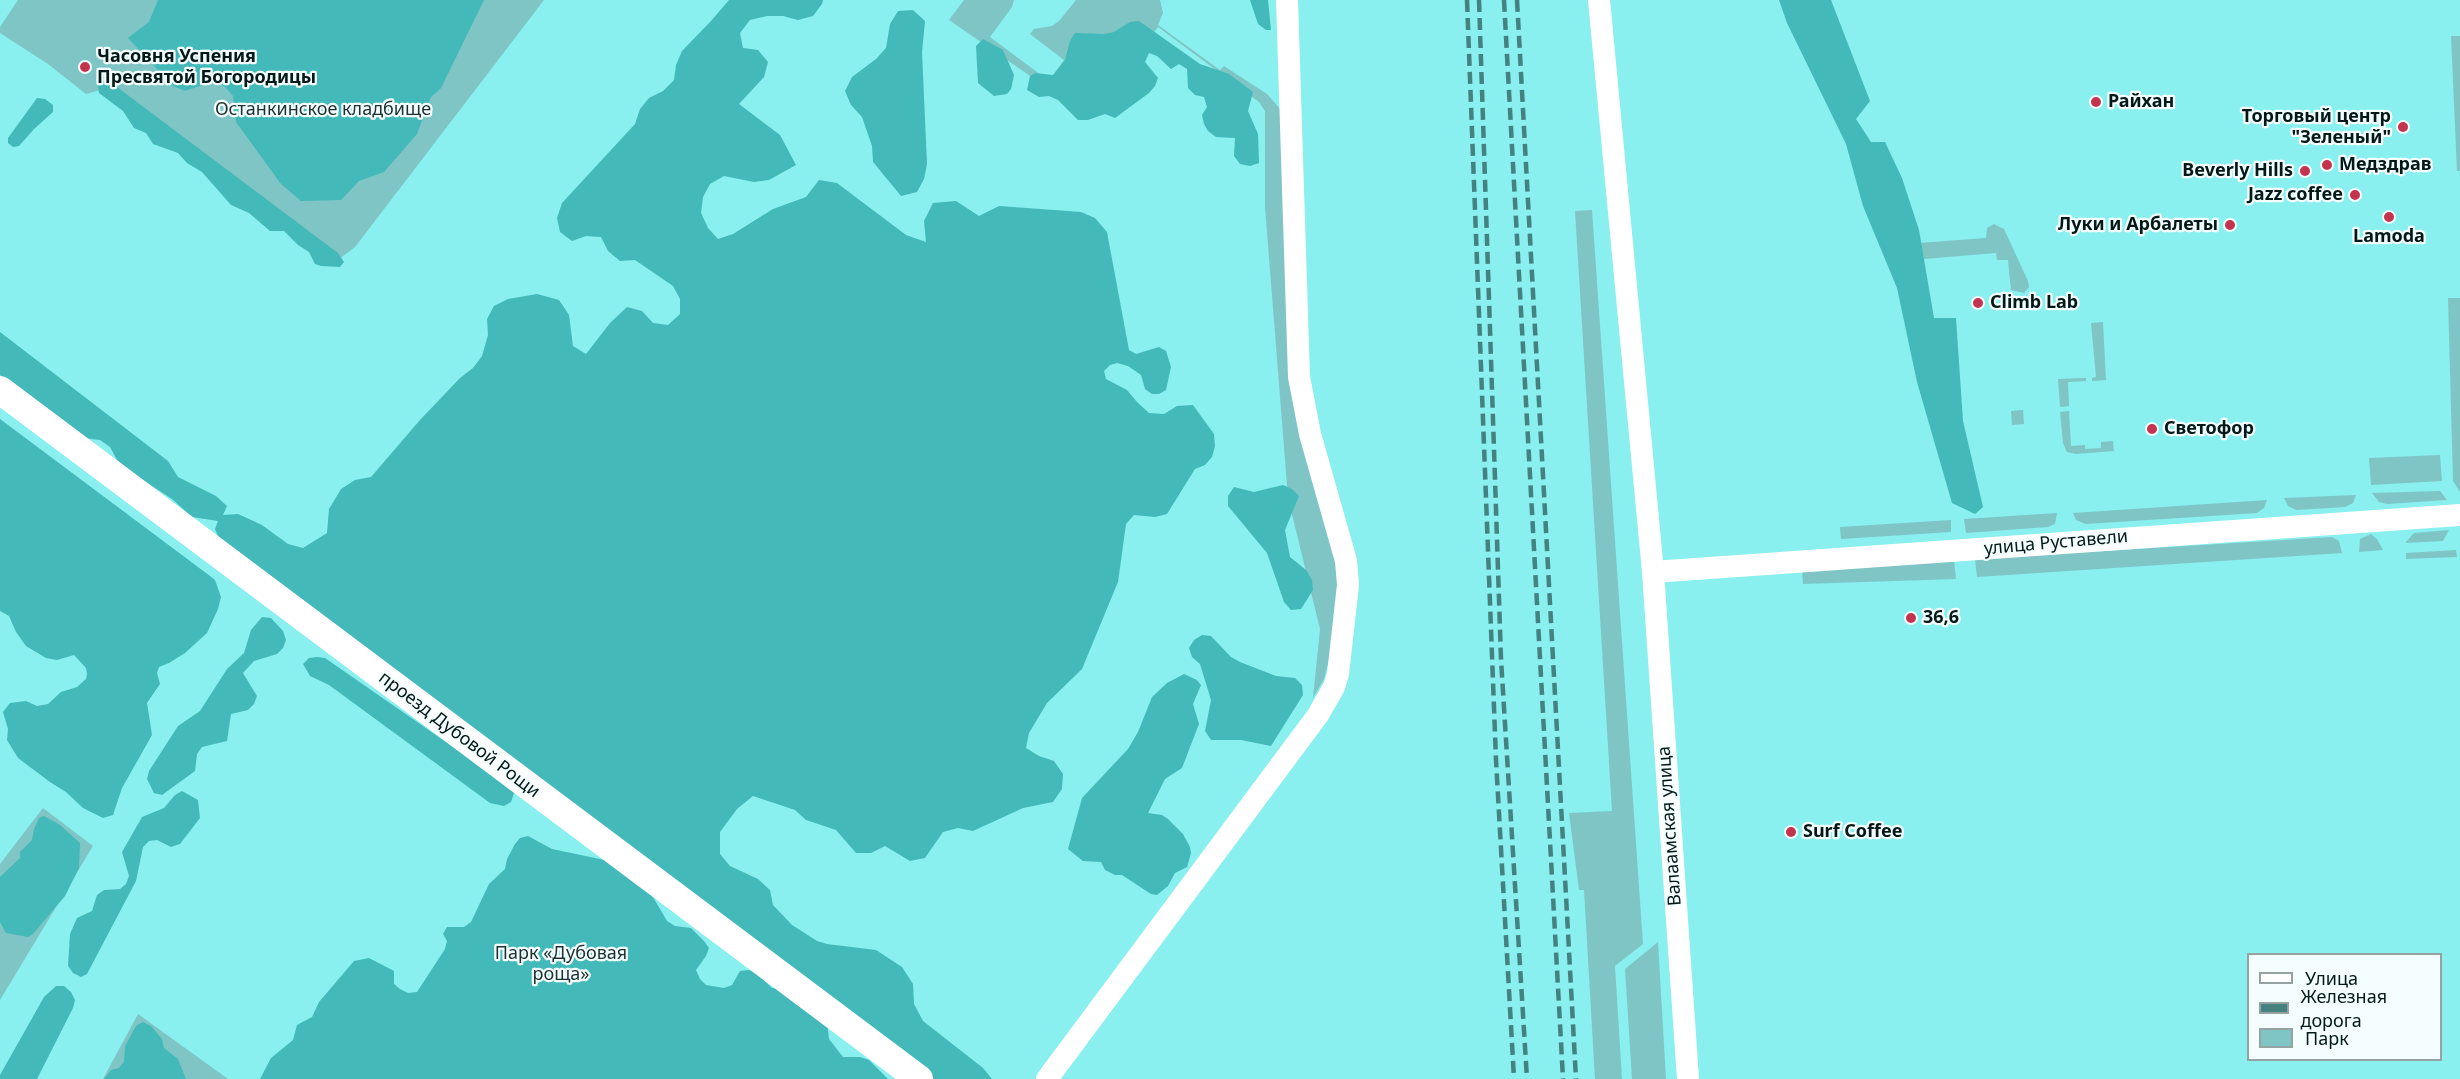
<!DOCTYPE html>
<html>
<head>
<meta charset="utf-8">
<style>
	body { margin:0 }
	#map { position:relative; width:2460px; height:1079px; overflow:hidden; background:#89efef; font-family:"Noto Sans",sans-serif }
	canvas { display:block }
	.legend { position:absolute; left:2247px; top:953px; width:195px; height:108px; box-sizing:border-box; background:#f5fefe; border:2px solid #94a2a2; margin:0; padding:8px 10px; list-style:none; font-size:18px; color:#031818 }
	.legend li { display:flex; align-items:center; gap:12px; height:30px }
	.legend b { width:30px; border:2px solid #94a2a2 }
</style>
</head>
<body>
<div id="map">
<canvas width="2460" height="1079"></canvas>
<ul class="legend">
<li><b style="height:8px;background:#fff"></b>Улица</li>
<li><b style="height:8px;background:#448181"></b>Железная дорога</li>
<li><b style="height:16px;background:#7fc5c5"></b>Парк</li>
</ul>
</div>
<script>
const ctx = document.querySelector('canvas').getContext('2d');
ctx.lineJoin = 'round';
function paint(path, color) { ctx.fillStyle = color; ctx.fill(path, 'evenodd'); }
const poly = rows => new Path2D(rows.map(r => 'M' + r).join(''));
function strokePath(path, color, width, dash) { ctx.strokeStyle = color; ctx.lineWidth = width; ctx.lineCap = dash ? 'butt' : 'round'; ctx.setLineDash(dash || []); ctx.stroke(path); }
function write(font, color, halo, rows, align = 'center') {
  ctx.font = font + ' "Noto Sans",sans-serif'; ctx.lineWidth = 4.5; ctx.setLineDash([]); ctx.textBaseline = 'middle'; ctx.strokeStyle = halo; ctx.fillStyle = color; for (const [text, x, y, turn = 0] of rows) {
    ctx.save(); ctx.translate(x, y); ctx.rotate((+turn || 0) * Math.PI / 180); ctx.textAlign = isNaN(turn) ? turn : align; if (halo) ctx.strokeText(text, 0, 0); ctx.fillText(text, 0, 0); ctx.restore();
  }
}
paint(poly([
	[18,0,544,0,355,247,339,259,110,87,86,94,48,64,0,33,0,27],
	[964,0,1014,0,1012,7,990,37,1049,81,1064,60,1030,34,1034,29,1052,26,1059,21,1076,0,1160,0,1163,13,1158,25,1220,70,1224,66,1267,94,1281,110,1283,198,1340,587,1333,644,1324,679,1313,698,1320,629,1288,498,1265,207,1265,111,1259,102,1158,27,1091,118,949,20],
	[2451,36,2460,36,2460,171,2457,171],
	[1592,210,1643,944,1615,966,1622,1079,1595,1079,1584,890,1579,890,1569,813,1612,811,1575,211],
	[1994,224,2004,229,2028,281,2029,287,2024,293,2011,290,2008,260,1997,260,1996,253,1924,259,1919,243,1986,238,1987,228],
	[2448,298,2460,298,2460,492,2453,481],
	[2103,322,2106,380,2092,381,2092,378,2096,377,2091,323],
	[2086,378,2086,381,2068,382,2069,406,2060,407,2058,379],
	[2023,410,2024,424,2012,425,2011,411],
	[2069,411,2071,446,2085,445,2085,449,2101,448,2101,442,2113,441,2114,451,2076,454,2067,452,2063,443,2060,412],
	[2440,455,2442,481,2371,485,2369,458],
	[2440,491,2447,500,2387,504,2379,502,2372,493],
	[2356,495,2353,503,2345,507,2296,510,2288,506,2284,498],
	[2267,500,2264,508,2257,513,2086,524,2076,520,2073,513],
	[2057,513,2055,524,2048,527,1966,533,1964,519],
	[1951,520,1951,532,1841,539,1840,527],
	[2449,530,2443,541,2405,543,2414,533],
	[2371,534,2377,539,2383,550,2359,552,2360,539],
	[2332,537,2339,541,2342,553,1977,577,1975,559],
	[2456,550,2457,557,2406,559,2406,553],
	[1954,560,1956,579,1803,584,1802,570],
	[43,808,93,846,0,1000,0,864],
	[1658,942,1666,1079,1632,1079,1625,969],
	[138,1014,228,1079,103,1079]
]), '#7fc5c5');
paint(poly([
	[158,0,484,0,441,88,431,97,417,134,384,172,359,181,341,200,301,201,281,184,236,122,233,96,224,86,211,82,185,91,173,86,128,38,149,22],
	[729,0,823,0,822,4,813,16,798,20,783,16,767,16,750,20,740,33,743,48,758,50,768,62,764,77,739,104,780,135,796,165,769,180,754,182,724,176,710,184,703,197,701,213,708,228,718,239,733,234,773,209,806,197,819,180,837,183,906,235,926,242,924,221,933,203,956,201,979,216,999,206,1081,212,1095,218,1107,232,1129,350,1136,354,1159,347,1166,351,1171,367,1166,390,1159,394,1152,394,1145,389,1141,375,1128,366,1117,363,1110,365,1104,371,1106,379,1127,390,1137,402,1149,413,1164,414,1177,406,1193,405,1214,434,1215,446,1212,457,1205,465,1195,469,1167,514,1155,517,1134,515,1126,524,1118,582,1082,669,1047,703,1029,733,1026,748,1039,756,1054,761,1063,774,1062,789,1053,802,1023,808,973,831,958,828,943,832,925,858,910,861,885,846,871,853,856,853,836,830,806,820,795,810,753,796,737,809,720,832,720,854,730,866,758,879,770,890,773,905,792,925,817,941,827,944,876,950,902,967,913,984,914,1004,923,1021,983,1068,992,1079,934,1079,920,1073,221,543,215,529,218,521,192,517,172,499,146,482,134,479,123,471,110,447,100,440,74,437,0,375,0,332,168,461,178,477,216,496,227,506,223,515,238,514,262,525,288,544,303,548,327,533,329,509,341,489,355,480,371,477,420,420,460,378,473,368,482,356,488,335,487,319,494,306,508,299,537,294,559,300,569,315,573,346,586,354,610,323,627,307,642,311,653,323,668,325,680,314,680,299,673,286,635,260,620,261,608,251,601,237,586,236,572,241,560,232,557,218,562,203,635,124,640,109,649,98,663,91,674,80,676,65,682,51,711,21],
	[1250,0,1268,0,1271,30,1266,30,1258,24],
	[1779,0,1831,0,1870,101,1856,119,1871,142,1885,142,1902,178,1919,230,1934,318,1956,318,1963,421,1983,507,1975,514,1952,503,1917,382,1897,288,1863,206,1846,144,1787,23],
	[913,10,925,21,922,52,927,164,924,179,917,192,901,196,873,162,872,146,862,117,851,105,845,91,852,77,876,59,886,48,890,24,898,11],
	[1139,21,1200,64,1229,74,1253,92,1248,111,1258,134,1259,163,1250,166,1240,164,1234,156,1235,138,1216,137,1208,131,1204,124,1202,115,1207,107,1204,97,1195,95,1188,88,1187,69,1179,64,1171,69,1157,56,1149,53,1145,62,1158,78,1155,86,1149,93,1115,118,1105,114,1088,120,1078,120,1058,100,1049,96,1039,97,1027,90,1030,76,1035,73,1053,75,1065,60,1070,41,1075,33,1104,34,1114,32,1130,22],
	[983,39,1003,50,1014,75,1011,89,1007,94,994,96,978,83,976,46],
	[103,81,109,81,338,253,344,262,340,267,321,266,315,264,309,252,298,245,284,231,270,231,249,213,231,205,202,172,187,163,178,153,153,144,146,133,134,128,123,111,99,93,98,86],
	[37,98,45,99,53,105,53,112,34,129,19,146,13,147,8,143,8,138],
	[0,419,210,576,215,580,221,597,218,609,207,633,185,653,169,663,159,667,157,673,160,684,147,703,152,735,122,788,113,815,103,818,83,808,66,792,50,782,18,758,7,740,8,729,3,712,10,703,26,701,37,706,48,704,61,692,77,687,86,679,87,674,86,668,74,655,57,660,46,658,26,646,16,632,9,616,0,611],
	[1283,485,1292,489,1299,496,1285,530,1290,557,1306,570,1312,580,1313,590,1301,609,1291,610,1284,602,1267,553,1228,506,1228,496,1234,487,1254,492],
	[262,617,271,618,283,631,286,640,283,648,277,654,254,661,243,673,257,696,254,704,248,710,231,714,227,741,202,747,197,754,195,771,162,795,154,793,147,779,149,771,178,726,200,711,227,669,244,653,251,630],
	[1202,635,1211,636,1231,657,1240,662,1276,676,1295,678,1302,685,1303,695,1271,746,1241,740,1211,740,1205,731,1211,700,1200,664,1192,657,1189,648,1194,640],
	[317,657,325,658,469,758,517,784,511,802,504,806,490,803,329,685,310,676,303,664,309,658],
	[1184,674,1197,680,1201,685,1193,704,1199,724,1182,768,1165,779,1148,813,1162,815,1168,819,1183,834,1190,847,1191,853,1187,867,1175,873,1168,886,1157,895,1151,894,1122,875,1115,875,1105,870,1101,862,1083,861,1068,849,1082,798,1128,749,1138,732,1152,697,1167,683],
	[182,791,198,800,200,818,180,844,171,847,157,840,149,841,143,847,136,881,87,974,81,977,73,973,68,966,70,934,77,918,92,911,97,895,104,890,120,889,126,884,129,876,122,852,142,817,164,808,175,795],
	[44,816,60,825,80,843,79,868,65,896,33,934,28,937,6,933,0,922,0,877,20,858,20,852,32,840,34,829,39,818],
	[528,836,552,849,619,863,646,885,667,921,675,926,691,928,704,941,709,948,706,956,696,970,700,979,706,985,724,988,732,985,740,971,749,970,756,973,772,988,781,989,827,1021,829,1039,843,1057,860,1057,869,1060,888,1079,260,1079,271,1058,293,1040,297,1025,312,1017,319,1002,354,961,369,958,394,971,394,984,400,989,408,993,417,992,445,949,447,941,443,934,447,927,464,927,471,922,489,884,505,869,507,859,515,844,520,838],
	[56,986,64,986,71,992,75,1000,73,1008,37,1079,0,1079,0,1075,44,997],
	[143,1022,151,1026,162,1039,164,1048,178,1059,186,1079,104,1079,111,1070,119,1068,124,1062,125,1046,136,1026]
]), '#43b9b9');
strokePath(poly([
	[1599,0,1653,572,1688,1079],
	[1653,572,2460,515],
	[1047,1079,1318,715,1334,687,1338,674,1348,585,1346,561,1310,434,1299,377,1287,0]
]), '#fff', 22);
strokePath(poly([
	[0,390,919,1079]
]), '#fff', 28);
strokePath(poly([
	[1467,0,1496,760,1514,1079],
	[1479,0,1501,659,1527,1079],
	[1504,0,1563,1079],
	[1517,0,1576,1079]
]), '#448181', 4.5, [12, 6]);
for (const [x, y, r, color] of [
	[85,67,6,"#c4344e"],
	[2096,102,6,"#c4344e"],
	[2403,127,6,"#c4344e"],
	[2327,165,6,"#c4344e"],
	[2305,171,6,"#c4344e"],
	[2355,195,6,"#c4344e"],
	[2389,217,6,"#c4344e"],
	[2230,225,6,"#c4344e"],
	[1978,303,6,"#c4344e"],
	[2152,429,6,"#c4344e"],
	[1911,618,6,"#c4344e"],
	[1791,832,6,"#c4344e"]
]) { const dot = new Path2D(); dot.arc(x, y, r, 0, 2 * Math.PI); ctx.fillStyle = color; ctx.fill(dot); strokePath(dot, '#f5fefe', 2); }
write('bold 18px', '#031818', '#f5fefe', [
	["Часовня Успения",97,57],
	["Пресвятой Богородицы",97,78],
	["Райхан",2108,102],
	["Торговый центр",2391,117,"right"],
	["\"Зеленый\"",2391,138,"right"],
	["Медздрав",2339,165],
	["Beverly Hills",2293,171,"right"],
	["Jazz coffee",2343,195,"right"],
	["Луки и Арбалеты",2218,225,"right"],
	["Lamoda",2389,237,"center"],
	["Climb Lab",1990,303],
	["Светофор",2164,429],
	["36,6",1923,618],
	["Surf Coffee",1803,832]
], 'left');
write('18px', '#1c3030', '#f5fefe', [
	["Останкинское кладбище",323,110],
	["Парк «Дубовая",561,954],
	["роща»",561,975]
]);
write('18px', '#031818', '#f5fefe', [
	["улица Руставели",2056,543,-5],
	["проезд Дубовой Рощи",459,735,37],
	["Валаамская улица",1670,826,-94]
]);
</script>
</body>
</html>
